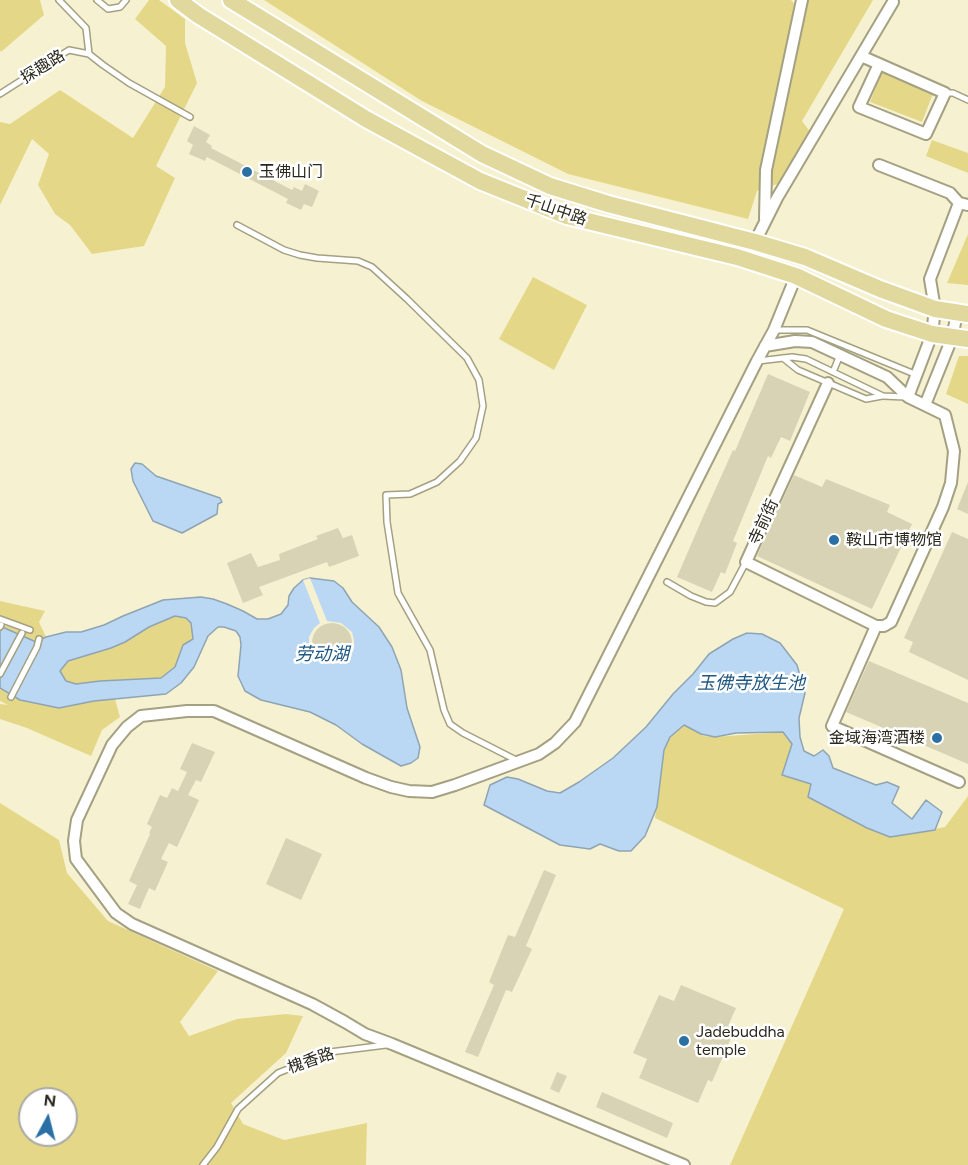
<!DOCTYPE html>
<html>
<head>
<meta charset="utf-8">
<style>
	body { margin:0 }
	#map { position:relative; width:968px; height:1165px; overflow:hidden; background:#f6f2d1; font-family:Figtree,sans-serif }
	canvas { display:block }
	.north { position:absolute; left:18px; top:1087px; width:60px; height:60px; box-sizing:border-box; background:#fff; border:2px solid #aaa9a5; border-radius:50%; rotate:7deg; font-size:16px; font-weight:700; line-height:24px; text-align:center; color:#2b291d }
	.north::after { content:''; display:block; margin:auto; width:21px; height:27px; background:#2a70a5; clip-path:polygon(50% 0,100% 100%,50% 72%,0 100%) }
</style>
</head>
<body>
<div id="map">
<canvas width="968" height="1165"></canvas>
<div class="north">N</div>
</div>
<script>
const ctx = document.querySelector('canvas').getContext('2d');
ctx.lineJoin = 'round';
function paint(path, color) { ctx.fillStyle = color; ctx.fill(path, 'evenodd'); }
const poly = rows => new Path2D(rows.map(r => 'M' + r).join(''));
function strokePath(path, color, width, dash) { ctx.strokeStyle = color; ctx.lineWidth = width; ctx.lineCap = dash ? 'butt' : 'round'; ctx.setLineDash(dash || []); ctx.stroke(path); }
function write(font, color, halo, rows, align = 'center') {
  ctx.font = font + ' Figtree,"Noto Sans SC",sans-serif'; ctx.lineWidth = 5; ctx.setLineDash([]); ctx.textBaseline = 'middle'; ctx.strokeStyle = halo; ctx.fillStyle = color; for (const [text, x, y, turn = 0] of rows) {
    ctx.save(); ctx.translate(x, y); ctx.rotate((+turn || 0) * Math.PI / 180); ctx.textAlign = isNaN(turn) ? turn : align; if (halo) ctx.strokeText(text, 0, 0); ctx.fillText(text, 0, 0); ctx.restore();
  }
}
paint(poly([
	[0,0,40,0,44,15,1,52,0,50],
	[149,0,159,0,185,19,185,43,197,83,156,166,175,178,144,246,92,254,70,225,55,214,38,185,49,154,32,139,0,205,0,122,10,124,60,90,133,138,165,87,166,46,135,19],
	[264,0,791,0,801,10,805,0,873,0,802,121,811,133,786,181,757,191,748,219,568,174,422,101],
	[882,72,934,91,922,122,870,102],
	[932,140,968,153,968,173,926,156],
	[968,234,968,285,947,283],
	[533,277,587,305,554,370,499,339],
	[959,356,968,356,968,404,946,394],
	[0,601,45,611,39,622,46,637,38,703,115,699,120,717,102,730,91,756,27,728,0,719,0,704,8,705,0,701],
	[175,616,186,618,191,623,193,639,183,645,175,667,161,678,100,681,76,684,66,681,60,670,68,661,111,648,125,642,149,627],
	[684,725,704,736,715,737,784,732,792,743,782,775,811,784,808,797,890,837,945,827,968,796,968,1165,730,1165,844,909,655,818,664,750,670,737],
	[0,803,59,840,67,873,108,921,218,971,180,1022,189,1036,237,1019,286,1014,303,1016,286,1053,231,1103,243,1124,284,1140,367,1123,366,1165,0,1165],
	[30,1099,66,1099,66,1135,30,1135]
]), '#e4d888');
const water = poly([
	[135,463,142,464,156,476,220,498,222,502,218,504,217,514,182,533,153,521,133,481,131,469,135,463],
	[310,578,334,581,343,588,352,602,379,627,392,647,401,670,407,708,420,747,418,758,411,763,401,766,362,744,336,725,310,712,261,700,245,691,238,676,241,645,240,637,236,631,224,627,218,627,208,636,194,667,181,683,166,694,94,701,59,708,20,700,0,688,0,626,36,642,46,637,66,632,81,632,104,625,123,616,163,600,201,597,213,599,227,604,243,611,257,619,268,619,281,614,288,605,289,596,294,588,303,580,310,578],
	[175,616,186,618,191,623,193,639,183,645,175,667,161,678,100,681,76,684,66,681,60,671,68,661,111,648,125,642,149,627,175,616],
	[747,633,762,634,780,643,797,665,805,693,799,718,800,737,804,751,814,756,823,750,829,756,833,768,876,785,887,782,899,787,892,803,912,819,926,800,942,812,935,830,890,837,867,828,808,797,811,784,782,775,792,744,783,732,736,733,715,737,701,734,684,725,670,737,664,750,657,807,645,836,631,851,619,851,600,844,590,849,560,845,484,805,490,785,507,777,518,779,547,791,560,793,579,782,613,758,646,727,673,694,693,674,709,654,733,639,747,633]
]);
paint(water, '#bad8f3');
strokePath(water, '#8fa4b3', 1.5);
paint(poly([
	[310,578,327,621,341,623,352,632,354,640,354,649,350,657,342,663,331,664,320,661,313,655,309,647,309,637,314,628,320,623,303,580]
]), '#f6f2d1');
paint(poly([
	[194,126,210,135,206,142,212,146,211,148,292,190,294,187,302,191,305,184,319,191,312,207,304,204,301,210,286,203,288,199,207,157,205,161,189,154,193,145,187,141],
	[768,374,810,392,790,441,781,437,771,458,768,456,733,541,737,543,725,574,721,572,712,592,677,577,706,510,733,450,735,451],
	[794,475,822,487,826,479,890,505,887,512,912,524,872,609,757,556],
	[968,482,968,514,957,509],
	[338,528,343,538,352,535,359,556,329,567,327,562,259,587,263,595,243,603,227,563,251,553,258,567,280,560,279,554,318,539,316,536],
	[952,532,968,539,968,680,909,652,913,642,904,638],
	'312 643a20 20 0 1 1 40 0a20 20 0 1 1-40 0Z',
	[869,661,968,703,968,764,846,712],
	[192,743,215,752,201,782,196,780,188,795,199,800,177,847,169,843,161,859,168,862,155,891,149,888,140,909,128,904,137,885,129,881,150,834,149,833,152,827,147,824,160,795,167,798,172,788,178,791,187,772,180,769],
	[286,838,322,854,301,900,266,884],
	[544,870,556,875,526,946,532,949,512,992,506,990,478,1057,465,1052,494,985,489,982,508,935,515,937],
	[681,985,736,1008,728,1026,735,1029,712,1082,708,1080,698,1103,639,1078,647,1059,633,1053,659,995,674,1001],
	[557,1072,567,1076,559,1093,550,1089],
	[602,1092,673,1123,667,1138,596,1107]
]), '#d8d3b4');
const service = poly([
	[59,0,86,28,89,54,103,65,129,83,190,117],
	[97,0,108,9,120,7,126,0],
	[945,93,953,93,968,100],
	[0,94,69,50,89,54],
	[237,225,284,250,300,255,317,258,358,261,372,267,407,299,467,358,479,380,483,406,476,438,460,461,437,482,410,494,386,495,387,522,398,593,430,650,444,710,450,724,463,733,518,761],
	[774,330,807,330,917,375],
	[783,358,798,370,866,399,882,396],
	[758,361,792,357,806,359,883,396,905,397],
	[833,372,840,355],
	[667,582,691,596,706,602,715,603,730,592,746,562],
	[0,619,30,630],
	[0,627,1,625],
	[0,674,22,633],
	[11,697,37,647,39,639],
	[203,1165,217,1147,238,1109,278,1073,330,1052,386,1045]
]);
const minor = poly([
	[861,56,945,93,926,134,859,107,879,64],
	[879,165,950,193,959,203,968,205],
	[765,219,766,170,802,0],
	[755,242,777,198,893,2],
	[765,346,795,341,812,342,887,377,908,397,945,415,954,451,951,483,943,507,891,622,884,626,876,626,832,726,959,782],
	[828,383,746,562,876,626],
	[908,397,932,334,935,309,930,279,959,203],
	[925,405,952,338,957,313],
	[684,1165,392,1044,365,1034,345,1022,312,1004,132,924,116,913,76,859,74,841,77,820,112,745,127,727,141,716,187,711,214,711,366,778,391,787,409,791,432,792,455,785,539,754,555,743,575,722,757,361,774,330,796,276]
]);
const primary = poly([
	[178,0,198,15,366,119,480,181,567,216,737,257,796,276,886,319,932,334,968,339],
	[231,0,482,154,550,186,608,204,755,242,805,257,880,289,935,309,968,314]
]);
strokePath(service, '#a4a082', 8);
strokePath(minor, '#a4a082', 14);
strokePath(primary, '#fff', 20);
strokePath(service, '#fff', 5);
strokePath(minor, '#fff', 10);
strokePath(primary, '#e1d89d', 16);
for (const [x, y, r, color] of [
	[247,172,6,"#2a70a5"],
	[834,540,6,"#2a70a5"],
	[937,738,6,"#2a70a5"],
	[684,1041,6,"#2a70a5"]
]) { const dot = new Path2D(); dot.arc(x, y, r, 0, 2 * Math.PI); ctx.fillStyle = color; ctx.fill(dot); strokePath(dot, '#fff', 2); }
write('16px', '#2b291d', '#fff', [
	["探趣路",43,67,-32],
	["千山中路",556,210,19],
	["寺前街",764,522,-65],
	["槐香路",311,1061,-19]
]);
write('16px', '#2b291d', '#fff', [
	["玉佛山门",259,172],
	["鞍山市博物馆",846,540],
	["金域海湾酒楼",925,738,"right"],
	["Jadebuddha",696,1032],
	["temple",696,1050]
], 'left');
write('italic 18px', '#205883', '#fff', [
	["劳动湖",322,655],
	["玉佛寺放生池",751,684]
]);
</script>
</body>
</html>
